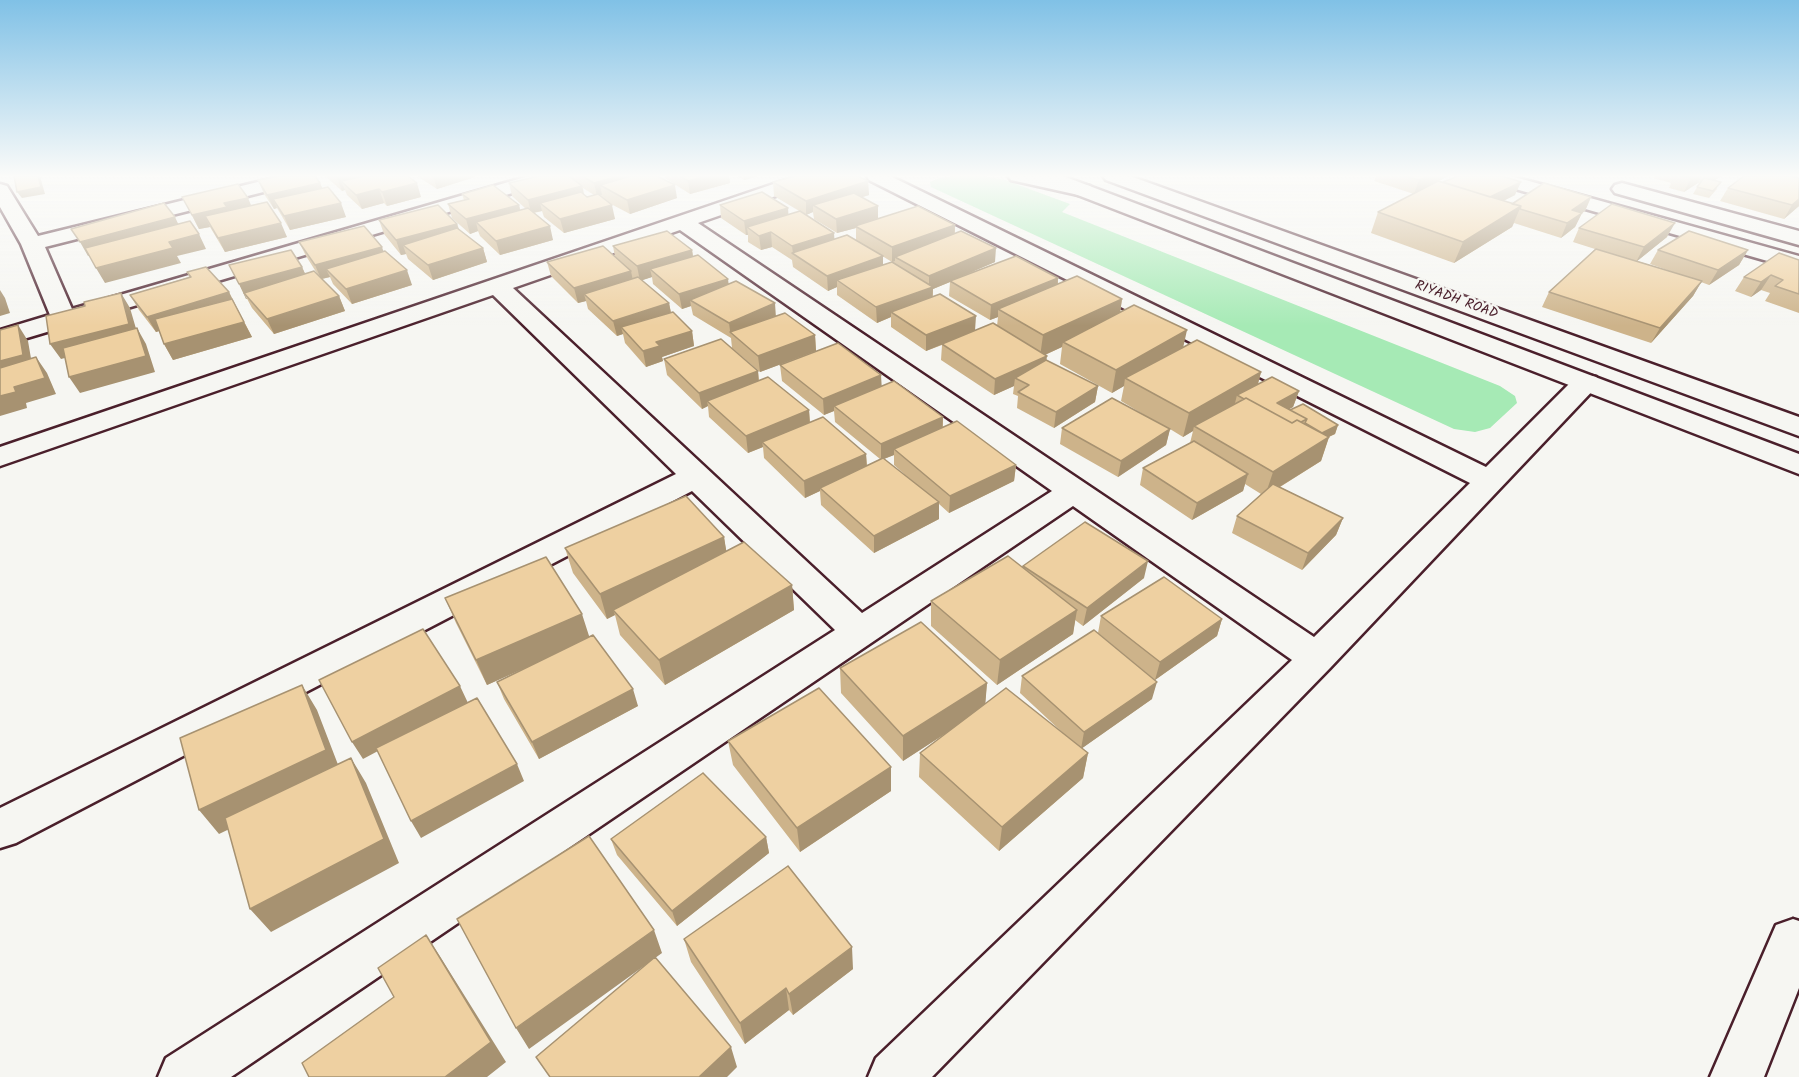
<!DOCTYPE html>
<html>
<head>
<meta charset="utf-8">
<style>
	body { margin:0 }
	canvas { display:block; background:#f6f6f2 }
</style>
</head>
<body>
<canvas width="1799" height="1077"></canvas>
<script>
const ctx = document.querySelector('canvas').getContext('2d');
ctx.lineJoin = 'round';
function paint(path, color) { ctx.fillStyle = color; ctx.fill(path, 'evenodd'); }
const poly = rows => new Path2D(rows.map(r => 'M' + r).join(''));
function strokePath(path, color, width, dash) { ctx.strokeStyle = color; ctx.lineWidth = width; ctx.lineCap = dash ? 'butt' : 'round'; ctx.setLineDash(dash || []); ctx.stroke(path); }
function write(font, color, halo, rows, align = 'center') {
  ctx.font = font + ' Kalam,sans-serif'; ctx.lineWidth = 5; ctx.setLineDash([]); ctx.textBaseline = 'middle'; ctx.strokeStyle = halo; ctx.fillStyle = color; for (const [text, x, y, turn = 0] of rows) {
    ctx.save(); ctx.translate(x, y); ctx.rotate((+turn || 0) * Math.PI / 180); ctx.textAlign = isNaN(turn) ? turn : align; if (halo) ctx.strokeText(text, 0, 0); ctx.fillText(text, 0, 0); ctx.restore();
  }
}
paint(poly([
	[955,176,983,176,1005,180,1070,204,1062,212,1500,386,1515,396,1517,403,1490,428,1475,432,1454,429,931,187,930,182,939,178]
]), '#a6eab5');
const minor = poly([
	[282,176,314,176,311,180,45,247,72,309,529,176,559,176,556,180,0,346,0,330,50,315,21,244,0,207,0,184,7,186,38,236,282,176],
	[797,176,825,176,822,180,698,223,1314,637,1470,483,869,180,867,176,890,176,1486,467,1576,377,1586,375,1596,377,1600,383,1330,668,932,1077,868,1077,876,1058,1292,660,1073,506,231,1077,158,1077,166,1058,835,630,692,491,16,843,0,848,0,808,676,474,493,295,0,466,0,447,797,176],
	[680,230,1052,491,862,613,513,288,680,230],
	[1008,176,1043,176,1090,186,1093,190,1090,194,1083,196,1011,180,1008,176],
	[1481,176,1511,176,1799,256,1799,270,1484,180,1481,176],
	[1622,183,1799,231,1799,245,1615,193,1612,189,1615,185,1622,183],
	[1793,919,1799,921,1799,988,1764,1077,1710,1077,1776,925,1793,919]
]);
const tertiary = poly([
	[1036,176,1063,176,1799,454,1799,474,1039,180,1036,176],
	[1103,176,1130,176,1799,417,1799,436,1106,180,1103,176]
]);
strokePath(minor, '#4a1f2b', 5);
strokePath(tertiary, '#4a1f2b', 5);
paint(minor, '#f6f6f2');
paint(tertiary, '#f6f6f2');
paint(poly([
	[325,176,408,176,421,197,387,206,384,203,362,209,347,195,345,190,342,191],
	[417,176,475,176,475,177,437,189],
	[539,176,657,176,677,198,630,214,609,203,615,219,564,233,544,217,542,211,534,213,553,240,500,255,480,236,478,231,470,234,452,218,448,204,464,200,462,194,519,205,520,210,526,209,512,196,509,183],
	[583,188,594,195,587,197,584,195],
	[665,176,729,176,730,183,690,194,665,178],
	[737,176,758,176,744,180],
	[1376,176,1448,176,1439,181,1515,195,1503,201,1512,204,1591,197,1585,211,1582,213,1575,227,1561,238,1514,223,1512,227,1454,263,1371,233,1378,212,1414,194,1374,181],
	[1654,176,1722,176,1714,180,1717,189,1709,198,1693,194,1699,184,1698,183,1684,192,1669,188,1671,183,1653,178],
	[1744,176,1799,176,1799,206,1784,219,1720,201,1728,188],
	[258,180,320,183,322,188,346,217,290,230,277,208,274,209,264,194],
	[868,181,869,195,862,197,878,219,955,225,955,234,995,262,974,271,1058,278,1058,284,1122,299,1120,312,1183,347,1261,372,1258,384,1299,391,1293,407,1289,409,1338,425,1335,434,1329,437,1321,461,1280,487,1343,518,1336,535,1302,570,1232,533,1237,516,1261,494,1245,484,1243,491,1192,520,1140,485,1143,468,1190,443,1193,431,1183,437,1170,429,1166,445,1118,477,1060,444,1062,428,1151,419,1121,401,1124,386,1112,393,1060,364,1062,347,1045,355,1046,360,1098,386,1095,402,1054,428,1017,408,1018,396,1013,394,1014,386,994,395,941,360,942,345,926,351,891,327,891,317,877,323,837,295,837,287,828,291,793,267,792,260,772,247,761,250,748,242,748,235,746,235,721,218,720,205,788,215,834,233,834,239,883,256,883,265,892,262,856,240,856,228,837,233,814,219,813,212,806,215,774,196,773,182],
	[950,282,949,296,990,320,998,317,997,326,975,331,933,296,933,289],
	[182,197,251,205,287,237,225,252,210,227,199,229],
	[379,220,457,224,459,229,483,248,487,262,433,280,408,259,406,254,401,255,384,234],
	[1579,228,1667,237,1637,261,1670,271,1650,264,1658,250,1748,250,1739,265,1709,285,1701,282,1693,296,1651,343,1542,307,1549,292,1595,249,1573,242],
	[299,242,383,252,412,285,352,304,333,284,330,277,322,279,339,296,345,311,274,334,252,308,229,265,302,267,305,274,318,275,306,256],
	[613,246,692,250,693,256,729,284,776,316,815,335,816,351,760,372,732,348,731,338,693,315,691,306,682,309,653,284,652,277,642,280,669,303,671,313,692,331,694,346,662,357,663,361,646,367,625,343,623,334,617,336,588,309,586,301,578,303,551,276,547,262,615,257],
	[1799,260,1799,313,1765,301,1770,293,1761,290,1751,297,1735,291,1744,277],
	[187,272,229,292,252,337,173,360,164,344,159,331,156,332,139,310,130,295,189,277],
	[664,359,758,371,759,380,809,410,810,422,866,454,867,466,880,459,835,422,834,411,824,415,782,381,780,365,882,386,943,417,943,427,1016,465,1014,481,949,513,939,504,939,519,874,553,821,505,820,491,805,498,764,458,763,447,748,453,709,417,708,406,702,409,667,375],
	[894,455,894,465,912,481,884,459],
	[724,537,726,551,792,585,794,610,665,685,620,635,615,615,607,619,573,573,565,548],
	[1023,566,1144,578,1083,626,1075,620,1073,634,997,685,931,626,931,601,1022,568],
	[445,598,589,637,638,706,539,759,504,699,497,682,524,668,487,685,456,623],
	[1101,616,1222,619,1217,636,1155,680,1098,633],
	[840,668,987,683,985,703,1064,734,1020,693,1022,676,1152,699,1082,748,1088,753,1083,778,999,851,919,777,920,753,946,733,903,761,841,693],
	[728,741,891,791,800,852,733,765],
	[766,837,769,853,677,926,617,855,611,839],
	[684,939,853,969,793,1015,789,1010,745,1044,691,962]
]), '#cdb38a');
paint(poly([
	[38,176,40,176,45,194,22,198,17,192],
	[346,176,397,176,341,181,345,190,342,191,337,178],
	[433,176,475,176,475,177,437,189],
	[619,176,645,176,600,185,602,195,597,196,594,183],
	[706,176,729,176,730,183,690,194,688,181],
	[744,176,758,176,744,180],
	[1428,176,1448,176,1414,194,1419,180],
	[1696,176,1702,176,1698,183,1684,192,1691,178],
	[1711,176,1722,176,1706,185],
	[868,181,869,195,821,210,813,205,813,212,806,215,806,201],
	[1521,182,1515,195,1479,213,1485,199],
	[320,183,326,196,273,199,277,208,274,209,267,195],
	[417,183,421,197,387,206,382,192],
	[675,185,677,198,630,214,627,200],
	[582,186,585,199,540,203,542,211,531,213,528,200],
	[379,189,384,203,362,209,356,195],
	[1591,197,1585,211,1566,224,1572,210],
	[248,198,254,212,205,216,210,227,199,229,192,215,224,203],
	[1799,199,1799,206,1784,219,1792,205],
	[341,203,346,217,290,230,284,216],
	[519,205,522,219,476,222,478,231,470,234,466,219],
	[612,205,615,219,564,233,560,219],
	[878,206,878,220,855,226,856,228,837,233,836,219],
	[1521,206,1512,227,1454,263,1463,242],
	[788,208,789,222,747,227,748,235,746,235,744,221],
	[1582,213,1575,227,1561,238,1567,223],
	[175,217,182,232,88,256,80,242],
	[281,223,287,237,225,252,218,238],
	[1675,223,1667,237,1636,262,1644,247],
	[457,224,462,239,403,245,406,254,401,255,396,240],
	[955,225,954,240,895,257,895,261,892,262,892,247],
	[550,226,553,240,500,255,496,241],
	[771,232,772,247,761,250,759,236],
	[834,233,835,247,793,253,792,246],
	[199,234,206,249,177,256,181,263,105,283,96,268,169,242],
	[382,247,387,262,326,269,330,277,321,279,315,265],
	[483,248,487,262,433,280,428,265],
	[996,248,995,262,951,281,950,281,950,282,933,289,932,302,891,312,891,317,877,323,876,307,929,288,929,276],
	[692,250,694,264,650,269,652,277,640,281,637,266],
	[1748,250,1739,265,1709,285,1718,270],
	[883,256,883,271,837,280,837,287,828,291,827,276],
	[302,267,309,282,244,293,247,299,246,299,239,284],
	[407,270,412,285,352,304,346,289],
	[631,271,634,286,584,294,586,301,578,303,574,288],
	[1771,275,1761,290,1751,297,1761,282],
	[1058,278,1057,293,998,309,998,317,990,320,991,305],
	[728,279,730,294,690,300,691,306,682,309,679,294],
	[1702,281,1693,296,1651,343,1660,328],
	[0,290,5,298,10,313,0,316],
	[229,292,236,307,156,332,147,317],
	[121,293,130,308,139,339,61,359,50,344],
	[339,296,345,311,274,334,267,319],
	[1122,299,1119,321,1063,342,1062,347,1040,357,1043,335],
	[669,303,672,318,621,327,623,334,617,336,613,321],
	[775,303,776,318,730,332,731,338,729,323],
	[976,316,975,331,926,351,926,335],
	[244,322,252,337,173,360,164,344],
	[18,325,28,341,33,370,0,379,0,361],
	[137,328,146,344,155,372,80,393,69,377],
	[1187,330,1182,353,1125,378,1124,386,1112,393,1116,370],
	[692,331,694,346,662,357,663,361,646,367,643,351,656,342],
	[815,335,816,351,760,372,758,356],
	[1047,356,1045,372,1015,378,1014,386,994,395,995,379],
	[36,357,47,373,56,394,26,403,27,408,0,416,0,396,14,387],
	[758,371,759,387,707,401,708,406,702,409,699,393],
	[1261,372,1255,395,1237,395,1234,407,1194,426,1193,431,1183,437,1189,413],
	[881,375,882,391,834,406,834,411,824,415,823,399],
	[1098,386,1095,402,1054,428,1056,412],
	[1299,391,1293,407,1276,417,1277,403],
	[809,410,810,426,762,442,763,447,748,453,746,436],
	[943,417,942,433,894,449,894,455,881,460,881,444],
	[1338,425,1335,434,1319,441,1322,433],
	[1170,429,1166,445,1118,477,1121,461],
	[1329,437,1321,461,1265,496,1273,472],
	[866,454,867,470,820,488,820,491,805,498,804,481],
	[1016,465,1014,481,949,513,950,496],
	[1248,474,1243,491,1192,520,1197,503],
	[939,502,939,519,874,553,874,536],
	[1343,518,1336,535,1302,570,1308,553],
	[724,537,728,561,613,610,615,615,607,619,600,594],
	[1148,561,1144,578,1083,626,1087,608],
	[792,585,794,610,665,685,659,660],
	[1077,610,1073,634,997,685,1000,660],
	[582,614,590,639,487,685,476,660],
	[1222,619,1217,636,1155,680,1160,662],
	[1157,682,1152,699,1081,749,1084,732],
	[987,683,985,708,903,761,903,736],
	[302,685,317,710,342,775,219,834,199,810],
	[460,686,468,703,363,759,352,742],
	[633,689,638,706,539,759,532,742],
	[1088,753,1083,778,999,851,1002,827],
	[351,758,366,783,399,863,271,932,250,909],
	[517,764,524,781,421,838,411,821],
	[891,767,891,791,800,852,797,828],
	[766,837,769,853,677,926,672,911],
	[654,930,662,953,529,1049,516,1028],
	[426,935,441,958,506,1062,487,1077,445,1077],
	[852,947,853,969,793,1015,789,994],
	[786,988,789,1010,745,1044,740,1023],
	[731,1047,737,1067,727,1077,699,1077]
]), '#a79271');
const building = poly([
	[14,176,38,176,41,187,17,192,14,176],
	[280,176,315,176,320,183,267,195,258,180,280,176],
	[334,176,346,176,337,178,334,176],
	[364,176,408,176,417,183,382,192,379,189,356,195,341,181,364,176],
	[539,176,569,176,582,186,528,200,509,183,539,176],
	[582,176,619,176,594,183,582,176],
	[631,176,657,176,675,185,627,200,600,185,631,176],
	[680,176,706,176,688,181,680,176],
	[795,176,858,176,868,181,806,201,773,182,795,176],
	[1404,176,1428,176,1419,180,1404,176],
	[1458,176,1502,176,1521,182,1490,197,1443,182,1458,176],
	[1681,176,1696,176,1691,178,1681,176],
	[1744,176,1789,176,1799,178,1799,199,1792,205,1728,188,1744,176],
	[1704,178,1721,182,1713,191,1697,187,1704,178],
	[1438,181,1521,206,1463,242,1378,212,1438,181],
	[1544,183,1591,197,1572,210,1582,213,1567,223,1520,209,1521,206,1512,204,1544,183],
	[238,184,248,198,224,203,227,207,192,215,182,197,238,184],
	[493,185,519,205,466,219,448,204,469,199,462,194,493,185],
	[328,187,341,203,284,216,273,199,328,187],
	[581,192,587,197,598,194,612,205,560,219,540,203,581,192],
	[762,192,788,208,744,221,720,205,762,192],
	[854,193,878,206,836,219,813,205,854,193],
	[267,202,281,223,218,238,205,216,267,202],
	[164,203,175,217,80,242,71,229,164,203],
	[1612,204,1675,223,1644,247,1579,228,1612,204],
	[438,205,457,224,396,240,379,220,438,205],
	[918,206,955,225,892,247,855,226,918,206],
	[528,208,550,226,496,241,476,222,528,208],
	[800,211,834,233,792,246,771,232,759,236,747,227,800,211],
	[190,221,199,234,169,242,173,248,96,268,85,248,190,221],
	[364,226,382,247,315,265,299,242,364,226],
	[457,228,483,248,428,265,403,245,457,228],
	[667,231,692,250,637,266,613,246,667,231],
	[961,231,996,248,929,276,895,257,961,231],
	[1689,231,1748,250,1718,270,1658,250,1689,231],
	[847,235,883,256,827,276,792,253,847,235],
	[603,246,631,271,574,288,547,262,603,246],
	[1596,249,1702,281,1660,328,1549,292,1596,249],
	[291,250,302,267,239,284,229,265,291,250],
	[385,251,407,270,346,289,326,269,385,251],
	[1779,253,1799,260,1799,294,1775,286,1783,280,1771,275,1761,282,1744,277,1779,253],
	[698,255,728,279,679,294,650,269,698,255],
	[1016,256,1058,278,991,305,950,281,1016,256],
	[892,262,933,287,876,307,837,280,892,262],
	[206,267,229,292,147,317,130,295,191,277,187,272,206,267],
	[314,271,339,296,267,319,244,293,314,271],
	[1077,276,1122,299,1043,335,998,309,1077,276],
	[638,277,669,303,613,321,584,294,638,277],
	[736,281,775,303,729,323,690,300,736,281],
	[121,293,129,324,50,344,46,316,85,306,84,302,121,293],
	[940,294,976,316,926,335,891,312,940,294],
	[232,299,244,322,164,344,155,319,232,299],
	[1134,305,1187,330,1116,370,1063,342,1134,305],
	[673,312,692,331,656,342,660,346,643,351,621,327,673,312],
	[785,313,815,335,758,356,730,332,785,313],
	[993,323,1047,356,995,379,942,344,993,323],
	[18,325,23,355,0,361,0,330,18,325],
	[137,328,146,356,69,377,63,348,137,328],
	[721,339,758,371,699,393,664,359,721,339],
	[1197,340,1261,372,1189,413,1125,378,1197,340],
	[838,343,881,375,823,399,780,365,838,343],
	[36,357,45,378,14,387,16,392,0,396,0,368,36,357],
	[1046,360,1098,386,1056,412,1018,392,1029,385,1015,378,1046,360],
	[768,377,809,410,746,436,707,401,768,377],
	[1272,377,1299,391,1277,403,1307,419,1301,422,1297,420,1292,423,1246,398,1244,399,1237,395,1272,377],
	[894,381,943,417,881,444,834,406,894,381],
	[1112,398,1170,429,1121,461,1062,428,1112,398],
	[1246,398,1292,423,1297,420,1329,437,1273,472,1194,426,1246,398],
	[1303,404,1338,425,1322,433,1305,423,1307,419,1290,410,1303,404],
	[823,417,866,454,804,481,762,442,823,417],
	[957,421,1016,465,950,496,894,449,957,421],
	[1194,441,1248,474,1197,503,1143,468,1194,441],
	[883,458,939,502,874,536,820,488,883,458],
	[1273,484,1343,518,1308,553,1237,516,1273,484],
	[686,496,724,537,600,594,565,548,686,496],
	[1085,522,1148,561,1087,608,1023,566,1085,522],
	[744,542,792,585,659,660,613,610,744,542],
	[1008,556,1077,610,1000,660,931,601,1008,556],
	[546,557,582,614,476,660,445,598,546,557],
	[1164,577,1222,619,1160,662,1101,616,1164,577],
	[921,622,987,683,903,736,840,668,921,622],
	[423,629,460,686,352,742,319,680,423,629],
	[1094,630,1157,682,1084,732,1022,676,1094,630],
	[593,635,633,689,532,742,497,682,593,635],
	[302,685,326,750,199,810,180,738,302,685],
	[819,688,891,767,797,828,728,741,819,688],
	[1006,688,1088,753,1002,827,920,753,1006,688],
	[477,698,517,764,411,821,376,748,477,698],
	[351,758,384,839,250,909,225,818,351,758],
	[703,773,766,837,672,911,611,839,703,773],
	[589,836,654,930,516,1028,457,919,589,836],
	[788,866,852,947,789,994,786,988,740,1023,684,939,788,866],
	[426,935,491,1042,445,1077,309,1077,302,1063,394,997,378,968,426,935],
	[655,957,731,1047,699,1077,550,1077,536,1057,655,957]
]);
paint(building, '#eed0a1');
strokePath(building, '#a79271', 1.5);
const sky = ctx.createLinearGradient(0, 0, 0, 326);
sky.addColorStop(0, '#80c1e6');
sky.addColorStop(0.54, '#fbfbf9');
sky.addColorStop(1, '#fbfbf900');
ctx.fillStyle = sky;
ctx.fillRect(0, 0, 1799, 326);
write('14px', '#4a1f2b', '#f6f6f2', [
	["RIYADH ROAD",1456,301,20]
]);
</script>
</body>
</html>
